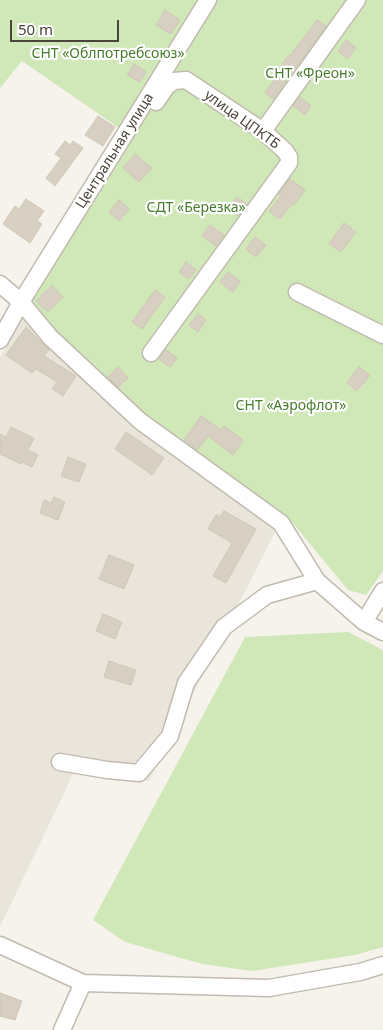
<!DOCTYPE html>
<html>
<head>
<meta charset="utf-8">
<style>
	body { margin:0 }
	#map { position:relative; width:383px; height:1030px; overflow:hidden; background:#f5f3ec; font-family:"Noto Sans",sans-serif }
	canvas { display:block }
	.scale { position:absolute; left:10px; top:20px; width:109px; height:22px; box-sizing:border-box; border:2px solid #4a443a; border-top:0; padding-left:6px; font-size:15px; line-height:18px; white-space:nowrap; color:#4a443a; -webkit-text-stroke:4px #fff; paint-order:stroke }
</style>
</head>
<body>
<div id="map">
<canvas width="383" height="1030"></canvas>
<div class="scale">50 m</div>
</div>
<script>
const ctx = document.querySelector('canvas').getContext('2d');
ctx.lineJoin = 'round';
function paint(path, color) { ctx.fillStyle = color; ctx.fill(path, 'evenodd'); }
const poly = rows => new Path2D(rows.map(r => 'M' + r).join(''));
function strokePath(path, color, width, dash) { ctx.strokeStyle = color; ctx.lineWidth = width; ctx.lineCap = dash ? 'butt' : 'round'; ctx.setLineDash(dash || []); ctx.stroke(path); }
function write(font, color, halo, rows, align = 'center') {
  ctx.font = font + ' "Noto Sans",sans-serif'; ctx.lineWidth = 4.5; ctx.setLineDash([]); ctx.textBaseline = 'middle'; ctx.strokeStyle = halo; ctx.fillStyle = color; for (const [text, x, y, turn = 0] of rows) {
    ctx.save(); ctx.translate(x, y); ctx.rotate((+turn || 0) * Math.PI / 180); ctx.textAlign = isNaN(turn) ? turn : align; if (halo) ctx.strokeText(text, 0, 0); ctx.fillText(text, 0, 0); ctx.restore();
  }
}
paint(poly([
	[27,311,282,518,149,781,75,770,0,927,0,357]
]), '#e9e5db');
paint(poly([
	[0,0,383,0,383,571,366,595,348,590,291,521,135,409,22,303,125,132,22,61,0,88],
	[348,632,383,650,383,947,355,955,252,971,202,964,125,942,93,920,245,637]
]), '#d0e7b8');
const building = poly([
	[165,10,180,20,171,34,156,25,165,10],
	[317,20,326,26,273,99,265,93,281,71,279,69,289,55,290,56,317,20],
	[346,40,356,48,348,59,338,51,346,40],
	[134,64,146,72,140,82,127,75,134,64],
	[300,97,311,106,305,115,293,106,300,97],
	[98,116,115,127,103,146,85,135,98,116],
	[65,141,70,145,73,141,83,148,55,186,46,178,61,158,55,154,65,141],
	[135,154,152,168,139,182,123,168,135,154],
	[290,179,305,190,294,205,292,204,280,219,269,211,281,196,279,194,290,179],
	[237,197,247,204,238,216,228,209,237,197],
	[26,199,44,211,37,221,42,224,30,243,3,224,15,206,19,209,26,199],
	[119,200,129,209,119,221,109,212,119,200],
	[344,223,356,232,341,252,329,244,344,223],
	[210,225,224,235,216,246,202,236,210,225],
	[255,237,266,245,256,257,246,249,255,237],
	[186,262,196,270,189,279,179,272,186,262],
	[228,272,240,281,233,292,220,282,228,272],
	[52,285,63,297,48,312,36,301,52,285],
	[155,290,165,297,142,329,132,322,155,290],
	[198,314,206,320,198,332,189,325,198,314],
	[26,327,49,350,44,356,76,376,63,396,52,389,57,382,36,369,32,373,6,355,26,327],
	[166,350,177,358,170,367,159,359,166,350],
	[118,367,128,378,118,387,108,377,118,367],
	[359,367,370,375,357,391,347,383,359,367],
	[201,416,221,430,224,426,243,440,233,455,208,436,197,450,184,440,201,416],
	[11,427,34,438,28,450,38,455,32,467,22,462,21,464,0,454,0,434,6,437,11,427],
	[126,432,164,458,152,475,115,449,126,432],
	[68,457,86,464,79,482,61,476,68,457],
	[54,497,65,502,58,520,40,513,44,500,51,503,54,497],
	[224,511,256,529,226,583,213,576,232,543,208,529,216,515,220,517,224,511],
	[109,555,134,565,124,589,99,579,109,555],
	[103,614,122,622,115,639,96,631,103,614],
	[109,661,136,670,131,685,104,677,109,661],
	[0,993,22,1001,15,1020,0,1016,0,993]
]);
paint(building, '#d7cfc2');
strokePath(building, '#d1c7b6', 1);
const minor = poly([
	[208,0,21,302,50,337,140,421,281,523,317,581,364,622,383,632],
	[263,131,357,0],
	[0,284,21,302,0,340],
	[297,292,383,335],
	[151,353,289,163,289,157,285,151,263,131,186,80,174,81,167,86,156,102],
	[364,622,383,591],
	[60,762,107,770,139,773,170,736,186,683,224,627,267,595,317,581],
	[0,945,83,983,269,988,360,972,383,965],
	[62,1030,83,983]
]);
strokePath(minor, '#c1bbaf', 19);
strokePath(minor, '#fff', 16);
write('14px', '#497b2e', '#fff', [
	["СНТ «Облпотребсоюз»",108,54],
	["СНТ «Фреон»",310,74],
	["СДТ «Березка»",196,208],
	["СНТ «Аэрофлот»",291,406]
]);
write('14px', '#4a443a', '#fff', [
	["улица ЦПКТБ",242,120,36],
	["Центральная улица",115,151,-58]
]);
</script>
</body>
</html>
